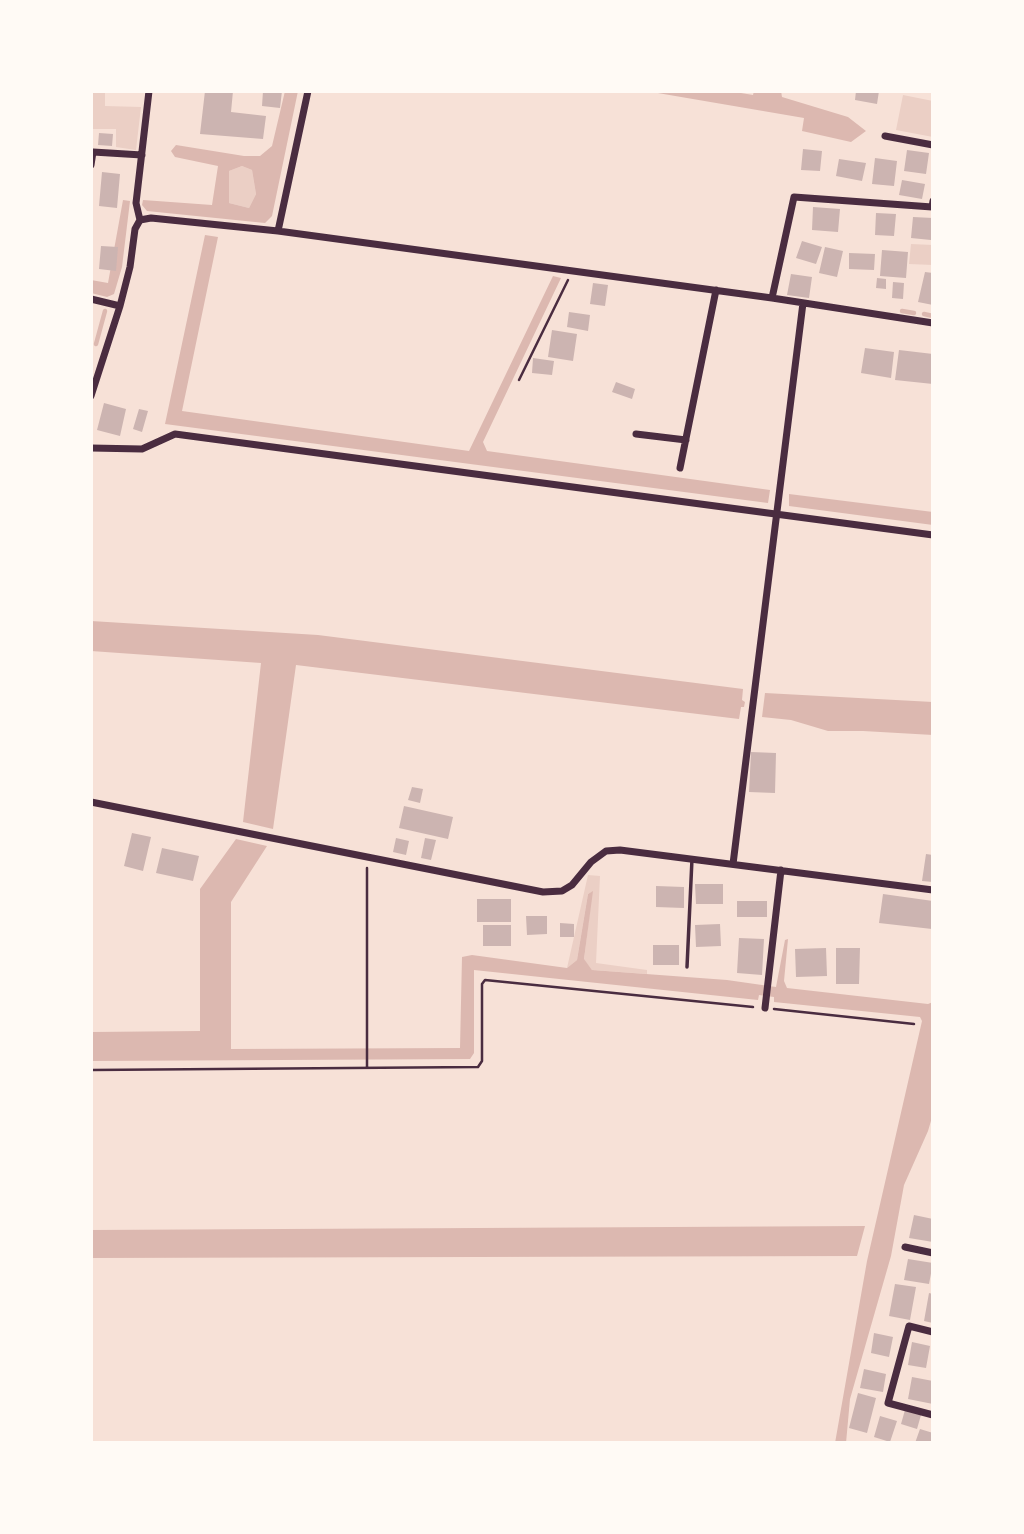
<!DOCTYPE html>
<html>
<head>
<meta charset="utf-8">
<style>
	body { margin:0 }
	#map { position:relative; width:1024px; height:1534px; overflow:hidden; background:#f7e1d7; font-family:Literata,serif }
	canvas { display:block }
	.frame { position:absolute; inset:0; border:93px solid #fffaf5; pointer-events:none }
</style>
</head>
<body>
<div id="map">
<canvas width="1024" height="1534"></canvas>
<div class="frame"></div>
</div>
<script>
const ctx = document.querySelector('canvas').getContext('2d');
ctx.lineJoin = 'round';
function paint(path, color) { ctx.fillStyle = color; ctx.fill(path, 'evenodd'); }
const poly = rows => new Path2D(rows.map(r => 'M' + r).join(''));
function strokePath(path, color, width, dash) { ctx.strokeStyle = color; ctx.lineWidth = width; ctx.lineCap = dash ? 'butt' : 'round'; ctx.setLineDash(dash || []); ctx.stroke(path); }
paint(poly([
	[91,91,105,91,105,106,141,107,136,150,116,147,116,129,91,129],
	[903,95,933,101,933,137,896,130],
	[242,166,252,170,256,194,249,208,229,203,229,171],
	[911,244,933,245,933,265,909,264],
	[588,875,600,876,596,963,647,970,647,974,592,970,584,960,592,892,588,894,577,960,567,968]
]), '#ebcfc5');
paint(poly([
	[285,91,298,91,272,216,265,223,147,211,142,205,143,200,212,205,218,166,175,157,171,151,176,145,244,156,260,156,272,146],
	[242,166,252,170,256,194,249,208,229,203,229,171],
	[646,91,729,91,753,95,754,91,781,91,782,97,848,117,866,131,851,142,802,131,804,118],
	[123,200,130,201,122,267,114,294,107,297,91,293,91,280,108,283],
	[205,235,218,237,182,411,469,451,553,276,561,278,483,442,487,451,770,490,768,503,165,424],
	[789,494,933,512,933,525,789,506],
	[91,621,318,635,743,689,742,700,745,702,744,707,741,707,739,719,296,665,273,829,243,822,261,663,91,651],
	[765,693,933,702,933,735,863,731,828,731,791,720,762,717],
	[236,839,267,846,231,902,231,1049,460,1048,462,957,472,955,567,968,577,960,588,894,593,891,584,959,592,970,727,980,776,987,785,940,788,939,784,981,787,988,928,1004,933,1002,933,1114,928,1131,904,1185,891,1256,850,1399,846,1443,835,1443,867,1261,922,1021,920,1017,774,1002,774,997,759,995,758,1000,474,970,474,1053,470,1059,91,1061,91,1032,200,1031,200,889],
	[865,1226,857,1256,91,1258,91,1230]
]), '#dcb8b0');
strokePath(poly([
	[902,311,914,313],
	[924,314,933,316],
	[96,344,105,311]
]), '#dcb8b0', 4.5);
paint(poly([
	[205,91,233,91,231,112,266,116,263,139,200,134],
	[263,91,282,91,280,108,262,106],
	[856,91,879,91,877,104,855,100],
	[99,133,113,134,112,146,98,145],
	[803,149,822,151,820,171,801,170],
	[907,150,929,153,926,174,904,171],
	[875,158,897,161,894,186,872,184],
	[839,159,866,163,862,181,836,176],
	[102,172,120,174,117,208,99,206],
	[902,180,925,184,922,199,899,195],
	[813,207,840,209,838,232,812,230],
	[876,213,896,214,894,236,875,235],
	[913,217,933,218,931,240,911,238],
	[802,241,822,247,816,264,796,258],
	[101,246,118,247,116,271,99,269],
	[825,247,843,251,837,277,819,273],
	[882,250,908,252,906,278,880,276],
	[849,253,875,254,874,270,849,269],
	[925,272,933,273,933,305,918,302],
	[791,274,812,277,809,298,787,295],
	[877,278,886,279,886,289,876,288],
	[893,282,904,283,903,299,892,298],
	[593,283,608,285,605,306,590,304],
	[569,312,590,315,588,331,567,327],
	[552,330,577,334,573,361,548,357],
	[865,348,894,352,891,378,861,373],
	[899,350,933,354,933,384,895,380],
	[533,358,554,361,552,375,532,373],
	[616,382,635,389,632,399,612,392],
	[104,403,126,409,120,436,97,430],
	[139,409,148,411,142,432,133,429],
	[751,752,776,753,775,793,749,792],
	[412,787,423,789,420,803,408,800],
	[404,806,453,817,448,839,399,828],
	[132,833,151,837,143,871,124,866],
	[396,838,409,841,406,855,393,852],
	[425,838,436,840,431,860,421,858],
	[162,848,199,856,193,881,156,873],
	[926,854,933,855,933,882,922,881],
	[695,884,723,884,723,904,696,904],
	[656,886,684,887,684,908,656,907],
	[883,894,933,901,932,929,879,923],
	[477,899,511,899,511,922,477,922],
	[737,901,767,901,767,917,737,917],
	[526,916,547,916,547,934,527,935],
	[560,923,574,924,574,937,560,937],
	[720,924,721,946,696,947,695,925],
	[483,925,511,925,511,946,483,946],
	[739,938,764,939,762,975,737,973],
	[653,945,679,945,679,965,653,965],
	[826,948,827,976,796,977,795,949],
	[836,948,860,948,859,984,836,984],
	[914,1215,933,1219,933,1242,909,1238],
	[908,1259,933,1263,929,1284,904,1280],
	[895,1284,916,1287,910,1320,889,1316],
	[929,1293,933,1294,933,1323,924,1321],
	[874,1333,893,1337,889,1357,871,1353],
	[912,1342,930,1346,926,1368,908,1365],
	[864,1369,886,1374,883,1392,860,1388],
	[912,1377,933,1381,933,1404,908,1399],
	[858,1393,876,1398,867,1433,849,1428],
	[905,1410,921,1415,917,1429,901,1424],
	[880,1416,897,1421,890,1442,874,1437],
	[920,1429,933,1433,933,1443,915,1443]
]), '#ccb4b1');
strokePath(poly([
	[519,380,568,280],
	[774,1009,914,1024],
	[367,1068,367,868],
	[91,1070,478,1067,482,1061,482,984,485,980,753,1007]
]), '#4a2c40', 2.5);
strokePath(poly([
	[687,967,692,859]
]), '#4a2c40', 3.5);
strokePath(poly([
	[885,136,933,145],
	[91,165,93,152,142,155],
	[140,220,151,218,278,231,772,298,933,323],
	[278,231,308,91],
	[772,298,794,197,932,207,933,201],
	[91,299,120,306],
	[91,396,120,306,130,267,135,229,140,220,136,203,149,91],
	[636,434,686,440],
	[91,448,142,449,175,434,933,535],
	[680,468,716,290],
	[91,802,543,892,562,891,572,885,591,862,606,851,620,850,933,890],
	[733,864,803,303],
	[765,1008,781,870],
	[905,1247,933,1253],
	[933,1332,909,1326,888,1403,933,1415]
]), '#4a2c40', 7);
</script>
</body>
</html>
